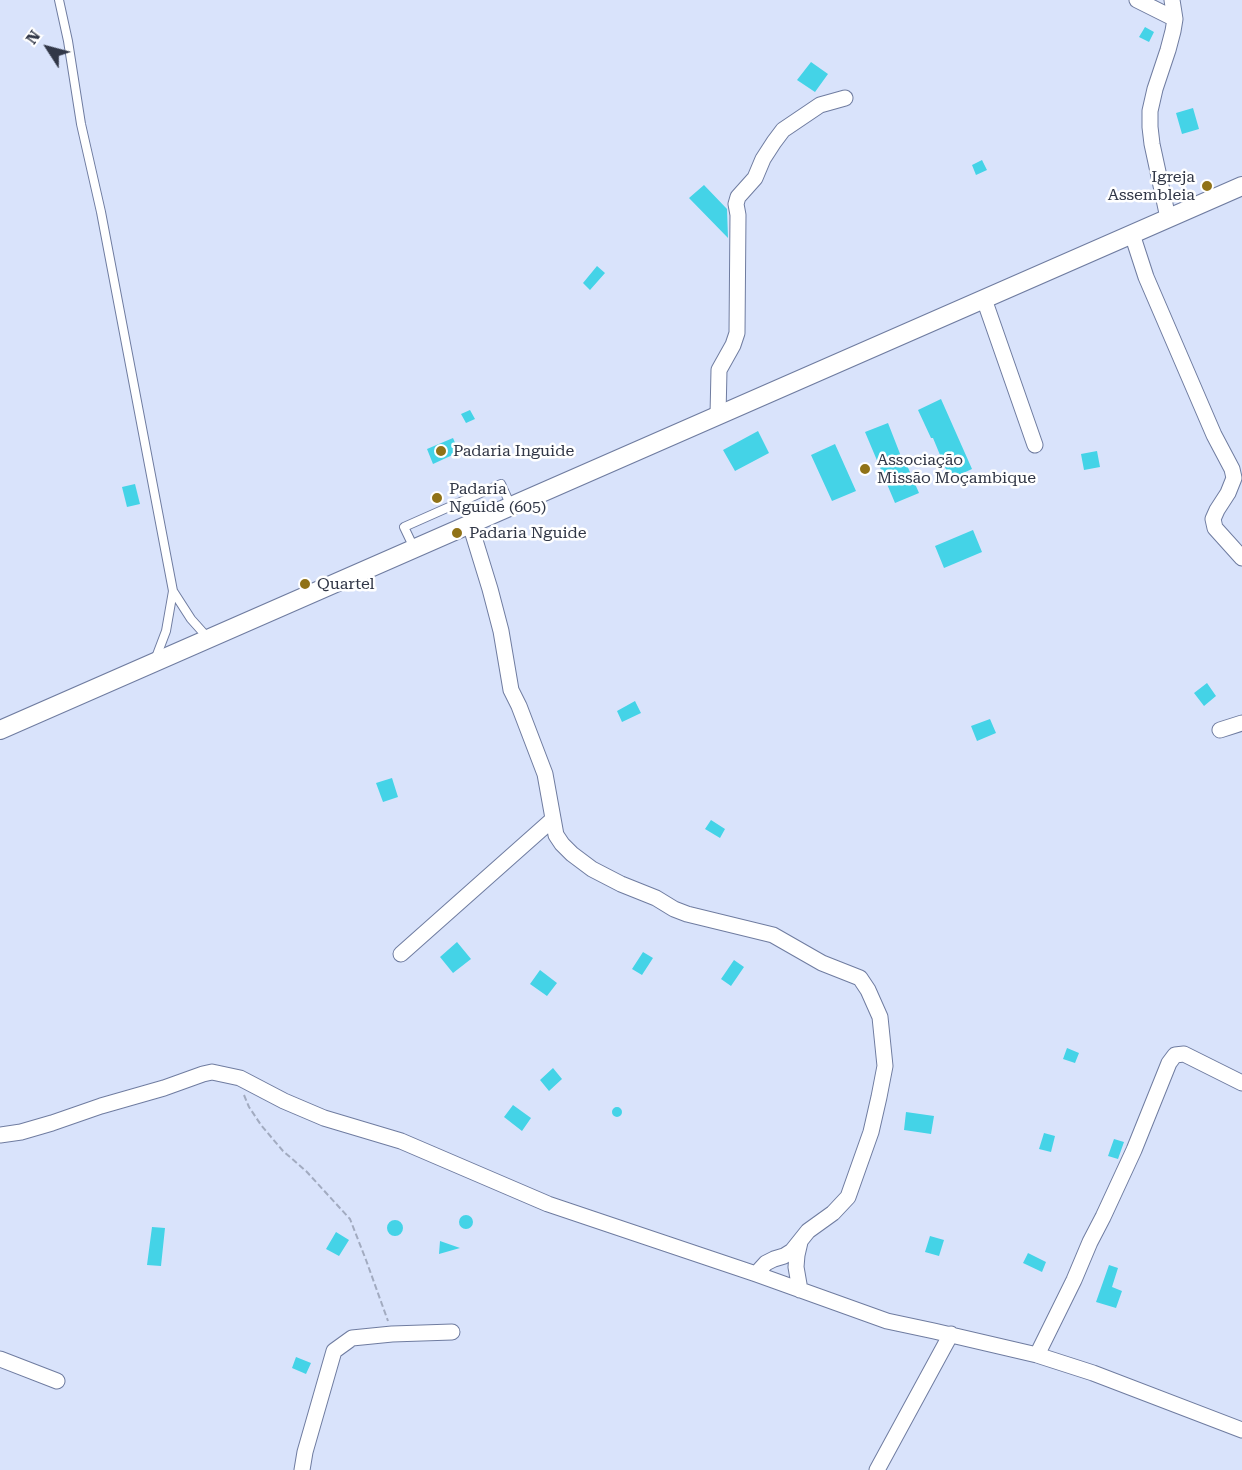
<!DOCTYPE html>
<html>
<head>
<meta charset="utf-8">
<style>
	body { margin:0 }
	#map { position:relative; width:1242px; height:1470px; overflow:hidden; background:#d9e3fb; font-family:"Roboto Serif",serif }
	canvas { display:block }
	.north { position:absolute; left:18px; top:18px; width:60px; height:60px; -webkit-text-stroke:4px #fff; paint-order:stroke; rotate:306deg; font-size:16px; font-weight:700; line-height:24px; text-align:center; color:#313747 }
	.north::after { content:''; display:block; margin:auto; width:21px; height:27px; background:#313747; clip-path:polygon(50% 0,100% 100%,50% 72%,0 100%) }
</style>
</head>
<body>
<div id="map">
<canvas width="1242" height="1470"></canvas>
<div class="north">N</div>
</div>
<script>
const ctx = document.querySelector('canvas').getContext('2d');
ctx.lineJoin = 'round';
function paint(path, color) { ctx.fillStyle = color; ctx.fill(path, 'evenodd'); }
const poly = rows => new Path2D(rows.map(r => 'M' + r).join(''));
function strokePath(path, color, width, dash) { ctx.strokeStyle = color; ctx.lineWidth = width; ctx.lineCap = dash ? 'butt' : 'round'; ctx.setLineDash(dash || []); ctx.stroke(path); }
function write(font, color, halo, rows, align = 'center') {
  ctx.font = font + ' "Roboto Serif",serif'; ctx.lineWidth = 5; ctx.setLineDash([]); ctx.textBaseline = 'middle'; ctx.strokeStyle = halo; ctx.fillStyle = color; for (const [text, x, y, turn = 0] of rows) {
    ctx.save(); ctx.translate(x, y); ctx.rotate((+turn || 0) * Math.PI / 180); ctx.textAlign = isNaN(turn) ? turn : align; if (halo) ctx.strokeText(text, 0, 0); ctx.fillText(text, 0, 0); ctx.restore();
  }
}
paint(poly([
	[1145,27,1154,32,1149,42,1139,37],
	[811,62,828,74,815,92,797,80],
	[1193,108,1199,129,1182,134,1176,113],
	[982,160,987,170,976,175,972,165],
	[704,185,727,209,728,238,689,198],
	[597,266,605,273,590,290,583,283],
	[941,399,972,469,950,479,933,438,931,438,918,410],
	[470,410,475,419,466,423,461,414],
	[888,423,904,464,906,463,919,493,895,503,865,432],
	[758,431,769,453,735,471,723,450],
	[453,438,459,452,433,464,427,449],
	[835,444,856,491,832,501,811,455],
	[1097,451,1100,467,1084,470,1081,454],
	[135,484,140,504,127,507,122,487],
	[973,530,982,552,944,568,935,546],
	[1207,683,1216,696,1204,706,1194,693],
	[635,701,641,713,622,722,617,711],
	[990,719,996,733,977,741,971,726],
	[392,778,398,797,383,802,376,783],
	[711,820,725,829,720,838,705,829],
	[457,942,471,959,453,973,440,957],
	[643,952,653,958,642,975,632,969],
	[734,960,744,967,731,986,721,979],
	[540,970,557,983,547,996,530,984],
	[1067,1048,1079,1053,1075,1063,1063,1059],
	[553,1068,562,1079,549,1091,540,1080],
	[513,1105,531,1118,522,1131,504,1117],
	'612 1112a5 5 0 1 1 10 0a5 5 0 1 1-10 0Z',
	[906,1112,934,1116,931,1134,904,1130],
	[1044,1133,1055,1136,1051,1152,1039,1149],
	[1114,1139,1124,1142,1118,1159,1108,1156],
	'459 1222a7 7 0 1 1 14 0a7 7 0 1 1-14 0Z',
	'387 1228a8 8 0 1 1 16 0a8 8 0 1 1-16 0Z',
	[152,1227,165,1228,161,1266,147,1265],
	[336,1232,349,1240,339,1256,326,1249],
	[930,1236,944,1240,939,1256,925,1252],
	[440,1241,460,1248,439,1254],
	[1028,1253,1046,1262,1042,1272,1023,1263],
	[1109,1265,1118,1268,1112,1287,1122,1291,1116,1308,1096,1302],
	[296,1357,311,1363,306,1374,292,1368]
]), '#44d3e7');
const service = poly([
	[59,0,68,41,81,124,101,212,173,591,166,631,155,660],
	[414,548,404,527,501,484,511,506],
	[173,591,191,619,208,638]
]);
const minor = poly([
	[1137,0,1175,19],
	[1168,218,1152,144,1150,127,1150,111,1155,89,1168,50,1173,31,1175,19,1172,0],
	[1132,234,1146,277,1214,435,1232,469,1234,478,1228,493,1217,510,1213,519,1215,528,1242,558],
	[984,299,1035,445],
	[718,415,719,370,733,345,737,333,738,215,736,204,738,197,755,178,763,159,774,142,783,130,820,105,845,98],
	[470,524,490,589,501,631,511,690,519,706,545,774,556,835,562,844,572,854,592,869,621,884,656,898,674,909,687,914,773,935,822,963,860,978,868,990,880,1017,885,1066,879,1097,871,1132,848,1197,833,1213,808,1231,792,1251,784,1256,774,1259,766,1263,756,1274],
	[1220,730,1242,723],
	[401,954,553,819],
	[0,1135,21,1132,52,1123,101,1106,164,1088,203,1074,212,1072,240,1078,284,1101,324,1118,401,1141,548,1204,756,1274,887,1321,934,1331,1037,1355,1093,1373,1242,1430],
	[800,1290,796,1267,797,1255,800,1242],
	[1037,1355,1074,1280,1090,1242,1103,1217,1134,1150,1169,1063,1175,1055,1184,1054,1242,1083],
	[0,1359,57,1381],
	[302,1470,305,1452,334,1351,352,1338,392,1334,452,1332],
	[877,1470,951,1334]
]);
const tertiary = poly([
	[0,730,1242,186]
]);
strokePath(service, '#6f7ca0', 10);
strokePath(minor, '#6f7ca0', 17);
strokePath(tertiary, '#6f7ca0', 20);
strokePath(poly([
	[244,1095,249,1107,261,1125,283,1151,306,1171,350,1219,366,1260,388,1321]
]), '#a2abc0', 2, [6, 3]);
strokePath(service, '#fff', 8);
strokePath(minor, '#fff', 15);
strokePath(tertiary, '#fff', 18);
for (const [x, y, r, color] of [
	[1207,186,6,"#907217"],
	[441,451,6,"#907217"],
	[865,469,6,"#907217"],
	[437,498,6,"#907217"],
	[457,533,6,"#907217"],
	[305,584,6,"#907217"]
]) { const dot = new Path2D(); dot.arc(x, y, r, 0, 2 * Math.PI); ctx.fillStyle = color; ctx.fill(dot); strokePath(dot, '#fff', 2); }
write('16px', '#313747', '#fff', [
	["Igreja",1195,177,"right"],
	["Assembleia",1195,195,"right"],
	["Padaria Inguide",453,451],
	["Associação",877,460],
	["Missão Moçambique",877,478],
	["Padaria",449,489],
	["Nguide (605)",449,507],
	["Padaria Nguide",469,533],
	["Quartel",317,584]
], 'left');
</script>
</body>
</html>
